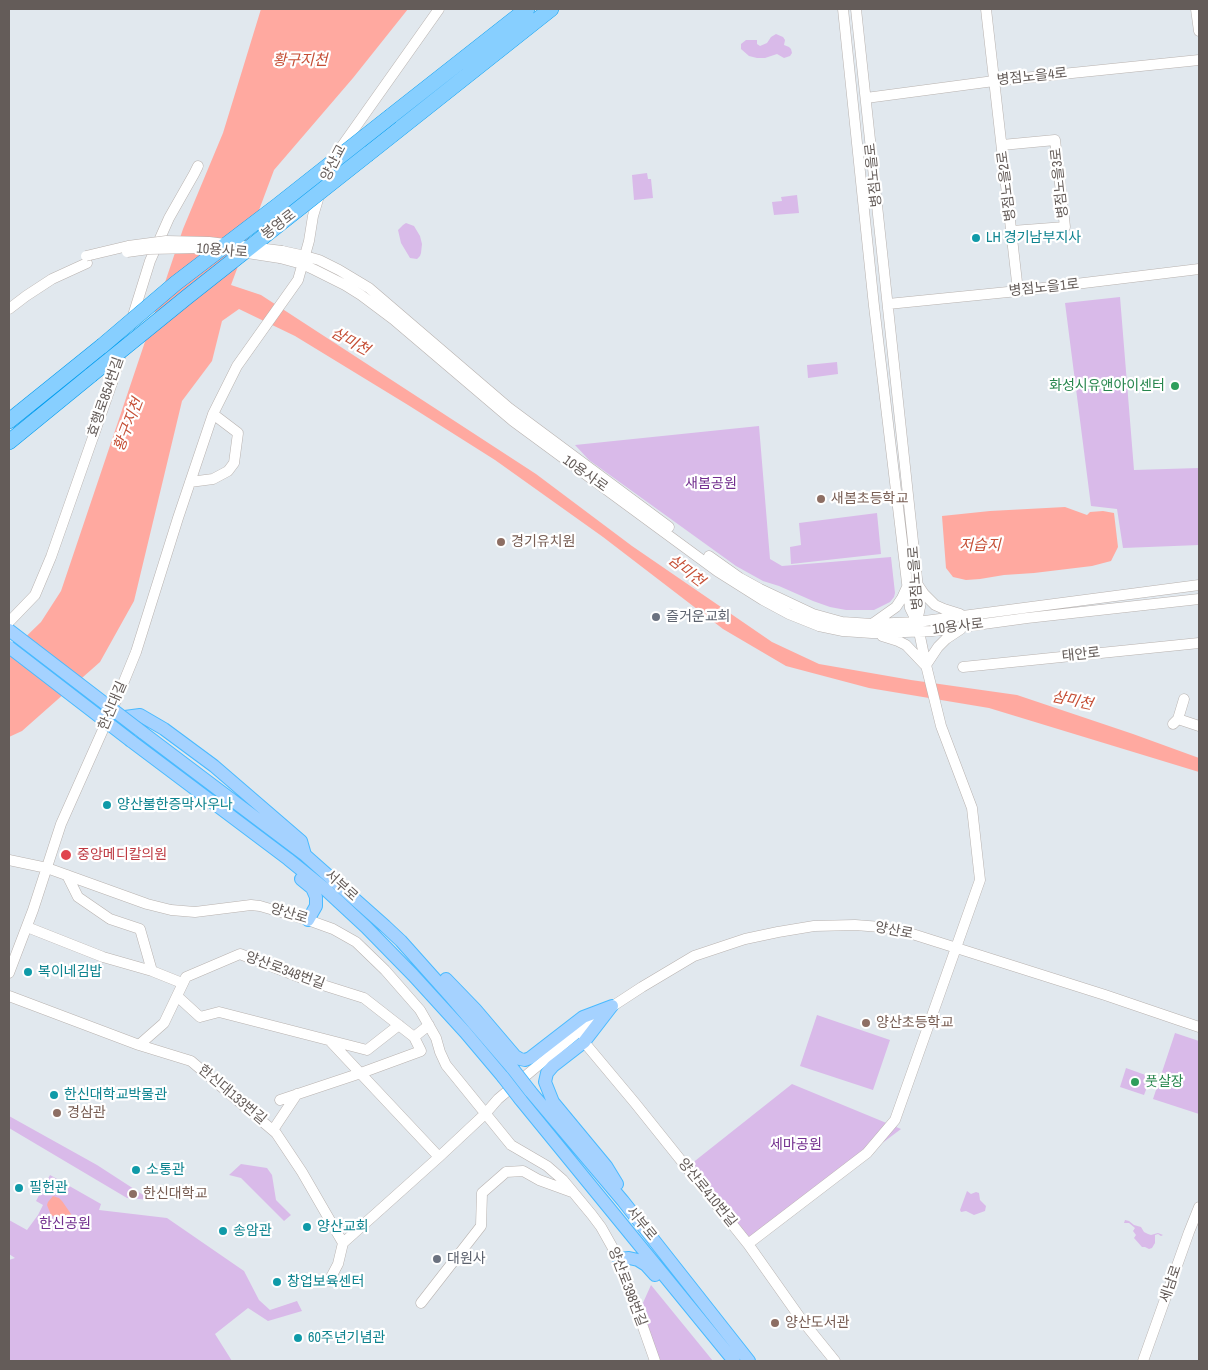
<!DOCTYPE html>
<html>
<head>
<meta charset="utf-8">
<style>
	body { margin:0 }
	#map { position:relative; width:1208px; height:1370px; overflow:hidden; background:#e1e8ee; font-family:"Archivo Narrow",sans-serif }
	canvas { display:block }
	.frame { position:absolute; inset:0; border:10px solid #645c59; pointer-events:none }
</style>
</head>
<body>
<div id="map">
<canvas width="1208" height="1370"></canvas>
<div class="frame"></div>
</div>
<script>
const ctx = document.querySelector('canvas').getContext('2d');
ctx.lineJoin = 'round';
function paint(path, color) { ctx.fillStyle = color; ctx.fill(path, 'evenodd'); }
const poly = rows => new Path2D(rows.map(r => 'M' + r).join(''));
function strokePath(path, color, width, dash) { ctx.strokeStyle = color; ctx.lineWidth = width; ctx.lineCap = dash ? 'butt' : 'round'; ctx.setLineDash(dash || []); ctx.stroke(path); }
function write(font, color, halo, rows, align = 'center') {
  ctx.font = font + ' "Archivo Narrow","Noto Sans KR",sans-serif'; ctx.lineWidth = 4.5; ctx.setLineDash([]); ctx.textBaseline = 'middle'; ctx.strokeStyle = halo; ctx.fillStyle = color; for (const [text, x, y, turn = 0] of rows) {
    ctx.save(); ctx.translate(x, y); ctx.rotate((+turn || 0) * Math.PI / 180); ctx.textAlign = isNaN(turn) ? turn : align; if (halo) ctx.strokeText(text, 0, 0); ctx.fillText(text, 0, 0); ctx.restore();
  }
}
paint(poly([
	[776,34,783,37,785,40,784,45,789,47,791,49,792,53,790,56,784,58,777,54,765,58,757,58,749,56,741,49,741,44,746,40,757,40,757,44,760,46,767,43,771,37],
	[647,173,648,179,651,179,653,198,634,200,632,175],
	[797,195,799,213,774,215,772,202,782,201,781,197],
	[406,223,414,226,420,236,422,244,421,253,420,256,417,259,410,258,401,243,398,230,403,225],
	[1120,297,1134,470,1199,468,1199,545,1123,548,1117,509,1091,506,1065,303],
	[837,362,838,374,808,378,807,365],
	[759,426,770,559,782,566,891,557,895,593,894,597,890,602,874,610,846,610,830,607,813,601,779,586,763,581,736,566,589,460,575,445],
	[877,513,881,554,791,564,790,547,801,545,799,523],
	[817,1015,890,1040,873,1090,800,1066],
	[1175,1033,1199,1041,1199,1114,1153,1099],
	[1126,1068,1151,1077,1144,1095,1120,1087],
	[792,1084,901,1129,748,1244,686,1168],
	[9,1116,97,1165,151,1200,127,1198,9,1128],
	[241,1164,267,1168,272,1175,276,1200,291,1215,284,1221,241,1178,229,1175],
	[50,1175,101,1204,99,1210,167,1218,244,1271,259,1300,270,1310,297,1301,302,1311,268,1321,248,1308,215,1334,232,1361,9,1361,9,1260,15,1258,9,1254,9,1220,27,1230,38,1215,43,1205,36,1201],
	[967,1191,971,1194,976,1192,979,1193,980,1200,986,1206,985,1211,974,1215,966,1211,961,1212,960,1210],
	[1125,1220,1129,1221,1134,1225,1141,1227,1144,1232,1148,1234,1151,1235,1158,1233,1163,1235,1161,1236,1158,1234,1155,1235,1155,1243,1152,1248,1149,1249,1145,1247,1142,1247,1134,1238,1136,1235,1133,1231,1135,1228,1129,1223,1124,1223],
	[651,1285,713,1361,655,1361,638,1314]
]), '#d9bae9');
paint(poly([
	[261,9,408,9,353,78,274,170,231,285,261,295,536,474,632,546,772,642,819,664,911,680,1017,695,1133,734,1199,758,1199,772,989,708,869,688,786,666,723,629,603,537,495,460,408,405,295,336,239,309,222,321,212,361,182,401,134,601,100,662,22,731,9,737,9,653,41,622,61,591,183,229,223,133],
	[1065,507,1087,515,1090,512,1103,511,1114,513,1118,547,1111,561,1092,566,1034,573,1004,575,980,579,966,580,953,577,946,568,942,516,990,511],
	[53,1196,59,1198,62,1201,71,1214,73,1218,69,1223,66,1225,64,1223,63,1219,60,1216,55,1217,51,1215,47,1205,48,1202]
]), '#ffa9a0');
const minor = poly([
	[856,9,920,607,917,622],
	[986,9,1018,291],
	[1196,9,1199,31],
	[866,98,994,81,1199,60],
	[1002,145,1055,140,1065,227,1012,231],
	[282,251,305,256,319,260,339,270,369,288,509,408,669,527],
	[280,258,302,264,315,270,345,285,361,295,393,319,513,421,717,571,763,600,789,614,819,626,843,631,872,633,905,632,932,631,1027,618,1199,599],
	[888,304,1018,291,1199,269],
	[9,309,26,296,52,279,87,263],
	[190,482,213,479,228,471,234,463,238,433,213,414],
	[709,556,740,578,760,589,813,614,842,622,872,624,917,622,1199,585],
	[918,585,924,594,935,605,944,609,960,614],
	[9,622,35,595,51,557,112,383,150,261,169,218,194,174,198,166],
	[872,624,896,607,902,598,907,587],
	[882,636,898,641,906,645,925,665],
	[926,665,938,647,946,639,961,629],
	[963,667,1199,643],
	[1178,719,1184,699],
	[1173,724,1178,719,1199,726],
	[9,860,47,868,147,904,171,910,195,912,251,905,260,906,308,920,333,929,356,942,385,970,420,1010,436,1038,440,1052,446,1065,511,1145,547,1166,563,1180,592,1215,601,1227,619,1259,655,1361],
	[67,875,78,897,110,919,140,929,152,971],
	[27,927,103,957,152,971,182,983],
	[9,973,33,910,61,824,118,696,136,652,178,518,213,414,237,366,298,280,309,241,313,216,325,176,335,156,439,9],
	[9,996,139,1045,191,1061,276,1133,302,1172,343,1243,439,1157,485,1114,498,1099,596,1017,642,987,694,956,745,939,778,932,814,926,855,925,881,927,906,932,1105,995,1199,1027],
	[177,996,200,1017,219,1012,367,1050,399,1025],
	[584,1036,584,1042,635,1103,748,1244,801,1319,835,1361],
	[331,1042,439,1157],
	[139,1045,164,1023,186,977,240,954,307,980,364,998,414,1037,429,1025],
	[280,1100,361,1073,421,1051,414,1037],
	[273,1130,297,1094],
	[748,1244,867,1153,895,1120,980,880,972,808,941,726,926,665,917,622,910,608,874,306,843,9],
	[329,1281,338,1264,343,1243],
	[421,1303,481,1226,482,1193,506,1172,523,1171,539,1180,572,1192],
	[1143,1361,1189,1232,1199,1207]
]);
const major = poly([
	[107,721,115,725,125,717,140,715,164,729,214,766,301,841,305,855],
	[142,732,305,855,385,926,401,941,451,997,513,1069],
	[131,741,288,859,325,889,366,927,413,975,465,1032,503,1077],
	[301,879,312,888,316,897,316,906,308,920],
	[446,979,475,1009,515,1056,520,1059,525,1060,530,1058,583,1017,612,1006],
	[611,1007,584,1042,553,1066,547,1073,545,1082,553,1102,606,1166,617,1184],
	[530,1091,623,1201,749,1361],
	[520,1099,734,1361],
	[619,1259,629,1258,638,1260,646,1265,655,1275]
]);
const highway = poly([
	[391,116,527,9],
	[368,154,551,9],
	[9,421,102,346],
	[9,442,91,375]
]);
strokePath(minor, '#b8b2af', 11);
strokePath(major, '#49baff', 14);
strokePath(highway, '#009def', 16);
strokePath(minor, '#fff', 10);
strokePath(major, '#a5d2ff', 12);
strokePath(highway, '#87cfff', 15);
const minorBridge = poly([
	[127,252,149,249,197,248],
	[241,252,280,258],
	[86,256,128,246,166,241,209,242,282,251]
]);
const majorBridge = poly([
	[9,630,142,732],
	[9,647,131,741],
	[513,1069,530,1091],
	[503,1077,520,1099]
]);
const highwayBridge = poly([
	[102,346,176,283,277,206,391,116],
	[91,375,187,297,368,154]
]);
strokePath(minorBridge, '#b8b2af', 11, []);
strokePath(majorBridge, '#49baff', 14, []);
strokePath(highwayBridge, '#009def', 16, []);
strokePath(minorBridge, '#fff', 10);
strokePath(majorBridge, '#a5d2ff', 12);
strokePath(highwayBridge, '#87cfff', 15);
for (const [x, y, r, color] of [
	[976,238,5,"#0f9aa8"],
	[1175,386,5,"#2e9e5b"],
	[821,499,5,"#8d6e63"],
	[501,542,5,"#8d6e63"],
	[656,617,5,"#6b7280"],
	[107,805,5,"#0f9aa8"],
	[66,855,6,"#e0444e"],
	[28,972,5,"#0f9aa8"],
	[866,1023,5,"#8d6e63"],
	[1135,1082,5,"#2e9e5b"],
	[54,1095,5,"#0f9aa8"],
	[57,1113,5,"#8d6e63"],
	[136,1170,5,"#0f9aa8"],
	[19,1188,5,"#0f9aa8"],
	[133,1194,5,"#8d6e63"],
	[307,1227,5,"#0f9aa8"],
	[223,1231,5,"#0f9aa8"],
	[437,1259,5,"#6b7280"],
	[277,1282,5,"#0f9aa8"],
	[775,1323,5,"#8d6e63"],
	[298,1338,5,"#0f9aa8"]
]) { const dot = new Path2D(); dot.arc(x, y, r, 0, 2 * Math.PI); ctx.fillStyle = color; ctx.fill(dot); strokePath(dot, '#fff', 2); }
write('14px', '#645c59', '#fff', [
	["병점노을4로",1032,77,-6],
	["양산교",334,163,-63],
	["병점노을로",874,175,-96],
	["병점노을3로",1060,183,-96],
	["병점노을2로",1007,186,-97],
	["봉영로",279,225,-38],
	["10용사로",222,251,5],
	["병점노을1로",1044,288,-6],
	["효행로854번길",106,397,-71],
	["10용사로",585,474,36],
	["병점노을로",916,578,-94],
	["10용사로",958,627,-7],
	["태안로",1081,655,-6],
	["한신대길",113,706,-67],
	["서부로",341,886,42],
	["양산로",289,914,17],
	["양산로",894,931,11],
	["양산로348번길",285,971,20],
	["한신대133번길",232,1095,40],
	["양산로410번길",707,1193,51],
	["서부로",641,1224,51],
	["세남로",1171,1284,-71],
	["양산로398번길",627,1287,69]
]);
write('14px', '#0d838f', '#fff', [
	["LH 경기남부지사",986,238],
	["양산불한증막사우나",117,805],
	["복이네김밥",38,972],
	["한신대학교박물관",64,1095],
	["소통관",146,1170],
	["필헌관",29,1188],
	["양산교회",317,1227],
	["송암관",233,1231],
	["창업보육센터",287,1282],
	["60주년기념관",308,1338]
], 'left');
write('14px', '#27864d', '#fff', [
	["화성시유앤아이센터",1165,386],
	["풋살장",1145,1082,"left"]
], 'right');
write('14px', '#722e8e', '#fff', [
	["새봄공원",711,484],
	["세마공원",796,1145],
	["한신공원",65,1224]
]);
write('14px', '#785e54', '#fff', [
	["새봄초등학교",831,499],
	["경기유치원",511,542],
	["양산초등학교",876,1023],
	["경삼관",67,1113],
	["한신대학교",143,1194],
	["양산도서관",785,1323]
], 'left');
write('14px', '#5b616d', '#fff', [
	["즐거운교회",666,617],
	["대원사",447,1259]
], 'left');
write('14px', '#be3a42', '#fff', [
	["중앙메디칼의원",77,855]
], 'left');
write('italic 15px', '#c54e35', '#fff', [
	["황구지천",300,61],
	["삼미천",350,342,29],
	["황구지천",129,425,-69],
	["저습지",980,546],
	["삼미천",686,571,38],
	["삼미천",1072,701,12]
]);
</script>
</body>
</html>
